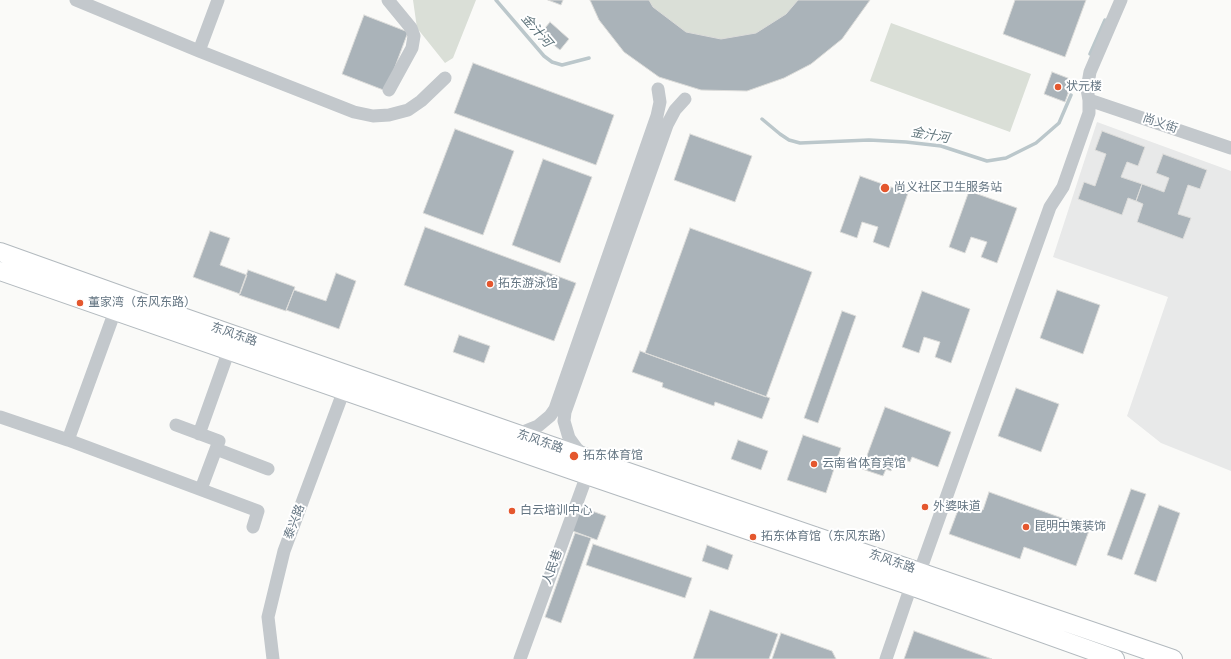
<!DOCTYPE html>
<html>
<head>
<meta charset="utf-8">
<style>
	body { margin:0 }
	canvas { display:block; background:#fafaf8 }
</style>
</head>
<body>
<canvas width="1231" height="659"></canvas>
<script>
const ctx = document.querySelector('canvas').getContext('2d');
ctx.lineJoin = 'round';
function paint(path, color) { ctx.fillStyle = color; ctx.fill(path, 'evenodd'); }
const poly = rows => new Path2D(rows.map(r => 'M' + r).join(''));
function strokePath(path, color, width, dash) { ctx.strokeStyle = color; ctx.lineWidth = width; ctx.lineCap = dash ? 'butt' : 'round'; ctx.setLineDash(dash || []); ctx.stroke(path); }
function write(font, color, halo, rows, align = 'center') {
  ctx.font = font + ' Poppins,"Noto Sans SC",sans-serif'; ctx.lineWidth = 4; ctx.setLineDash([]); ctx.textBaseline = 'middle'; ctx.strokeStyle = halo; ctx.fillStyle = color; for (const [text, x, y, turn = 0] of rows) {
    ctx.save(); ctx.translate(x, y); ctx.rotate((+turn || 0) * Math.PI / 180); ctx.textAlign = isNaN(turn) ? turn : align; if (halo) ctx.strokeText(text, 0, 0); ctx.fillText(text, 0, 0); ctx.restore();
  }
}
paint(poly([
	[1097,122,1231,171,1231,471,1161,443,1127,416,1168,297,1053,257]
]), '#e8e9e9');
paint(poly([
	[413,0,476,0,453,58,445,63,417,28],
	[590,0,870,0,842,39,811,64,784,78,747,91,701,90,659,77,624,52,599,20],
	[891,23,1031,74,1010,132,870,81]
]), '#dadfd7');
strokePath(poly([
	[496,0,544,56,552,62,562,65,589,58],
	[1090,54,1105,20],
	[762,119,780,134,789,140,800,143,869,140,906,142,941,146,987,161,1006,158,1036,143,1059,123,1071,95]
]), '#bbc7cb', 3.5);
const building = poly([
	[548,0,563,0,561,5,548,0],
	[590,0,649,0,653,7,686,32,721,39,756,33,786,14,798,0,870,0,842,39,811,64,784,78,747,91,701,90,659,77,624,52,599,20,590,0],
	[1015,0,1086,0,1065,57,1003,34,1015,0],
	[364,15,408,32,386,91,342,74,364,15],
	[550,22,569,39,560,50,540,34,550,22],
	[473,63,614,115,596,165,454,113,473,63],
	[1052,72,1073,80,1065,102,1044,94,1052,72],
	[455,129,514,151,483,235,423,213,455,129],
	[1102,131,1145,147,1138,166,1127,162,1121,177,1142,184,1136,201,1128,198,1122,215,1078,199,1084,182,1095,186,1106,154,1095,150,1102,131],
	[690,134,752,156,735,202,674,180,690,134],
	[1163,154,1207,170,1200,189,1188,185,1178,214,1191,218,1183,239,1137,222,1143,204,1136,201,1142,184,1164,192,1169,178,1156,173,1163,154],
	[543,159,592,177,560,263,512,245,543,159],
	[860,176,908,193,889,248,873,242,878,227,862,222,857,238,840,232,860,176],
	[969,191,1017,208,997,263,981,257,987,242,971,237,965,253,949,247,969,191],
	[425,227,576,283,554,341,404,285,425,227],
	[690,228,812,272,766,397,645,353,690,228],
	[210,231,230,238,220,265,247,275,240,294,193,277,210,231],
	[248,270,295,287,286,311,239,295,248,270],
	[336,273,356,281,339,329,286,310,294,290,326,301,336,273],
	[1057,290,1100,305,1083,354,1040,338,1057,290],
	[922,291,970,309,951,363,935,357,940,342,924,337,919,353,902,347,922,291],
	[842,311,856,316,818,423,804,418,842,311],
	[459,335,490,346,484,363,453,352,459,335],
	[640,351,770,398,762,419,715,402,714,406,662,387,663,383,632,372,640,351],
	[1016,388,1059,404,1041,452,998,436,1016,388],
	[885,407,951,432,938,467,912,457,910,462,903,459,900,466,893,464,891,471,886,469,883,476,862,469,885,407],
	[803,435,841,448,826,493,787,480,803,435],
	[738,440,768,451,761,470,731,459,738,440],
	[1131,489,1146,494,1122,560,1107,555,1131,489],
	[989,492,1090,528,1076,566,1024,547,1020,559,949,534,961,502,983,510,989,492],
	[1159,505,1180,513,1156,582,1134,574,1159,505],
	[578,506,606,516,597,540,570,530,578,506],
	[575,533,591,538,561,623,545,617,575,533],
	[593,544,692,578,685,598,586,565,593,544],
	[707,545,733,555,728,570,702,561,707,545],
	[710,610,778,634,769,659,693,659,710,610],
	[914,631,992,659,904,659,914,631],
	[781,633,832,651,836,659,772,659,781,633]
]);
paint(building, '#aab3b9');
strokePath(building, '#dcdcda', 1);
const secondary = poly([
	[0,252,148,305,552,446,1173,659],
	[0,271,572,470,911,586,1115,659]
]);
strokePath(secondary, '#b3babf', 20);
strokePath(poly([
	[76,0,199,51,354,112,373,116,389,115,408,110,421,101,445,78],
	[388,0,411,28,414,36,412,48,389,90],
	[199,51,218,0],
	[1089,100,1231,148],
	[115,311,68,440,258,511,253,527],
	[0,417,68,440],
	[176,425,219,441,216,449,268,469],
	[515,433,523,432,538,426,550,416,555,409,657,116,660,102,658,89],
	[199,434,229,350],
	[585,456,577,449,569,438,564,421,565,412,667,125,675,110,685,99],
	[201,489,216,449],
	[920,571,1050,207,1063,187,1089,113,1089,100,1087,89,1090,72,1121,0],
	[273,659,268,617,284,551,344,390],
	[520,659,587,475],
	[886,659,911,586]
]), '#c3c8cc', 13);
strokePath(secondary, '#fff', 18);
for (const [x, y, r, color] of [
	[1058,87,4,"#e4572e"],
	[885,188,5,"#e4572e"],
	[490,284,4,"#e4572e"],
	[80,303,4,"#e4572e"],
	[574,456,5,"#e4572e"],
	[814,464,4,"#e4572e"],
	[925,507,4,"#e4572e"],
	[512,511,4,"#e4572e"],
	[1026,527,4,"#e4572e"],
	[753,537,4,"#e4572e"]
]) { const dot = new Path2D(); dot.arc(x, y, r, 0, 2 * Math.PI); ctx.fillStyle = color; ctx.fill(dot); strokePath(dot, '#fff', 1.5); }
write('12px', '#657683', '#fff', [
	["状元楼",1066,87],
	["尚义社区卫生服务站",894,188],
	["拓东游泳馆",498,284],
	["董家湾（东风东路）",88,303],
	["拓东体育馆",583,456],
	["云南省体育宾馆",822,464],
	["外婆味道",933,507],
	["白云培训中心",520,511],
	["昆明中策装饰",1034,527],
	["拓东体育馆（东风东路）",761,537]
], 'left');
write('12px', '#657683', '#fff', [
	["尚义街",1160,124,19],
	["东风东路",234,335,19],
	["东风东路",540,442,19],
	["泰兴路",295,522,-69],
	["东风东路",892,562,19],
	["人民巷",553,567,-70]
]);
write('italic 13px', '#60757c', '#fff', [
	["金汁河",536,31,49],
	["金汁河",930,136,10]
]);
</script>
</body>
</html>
